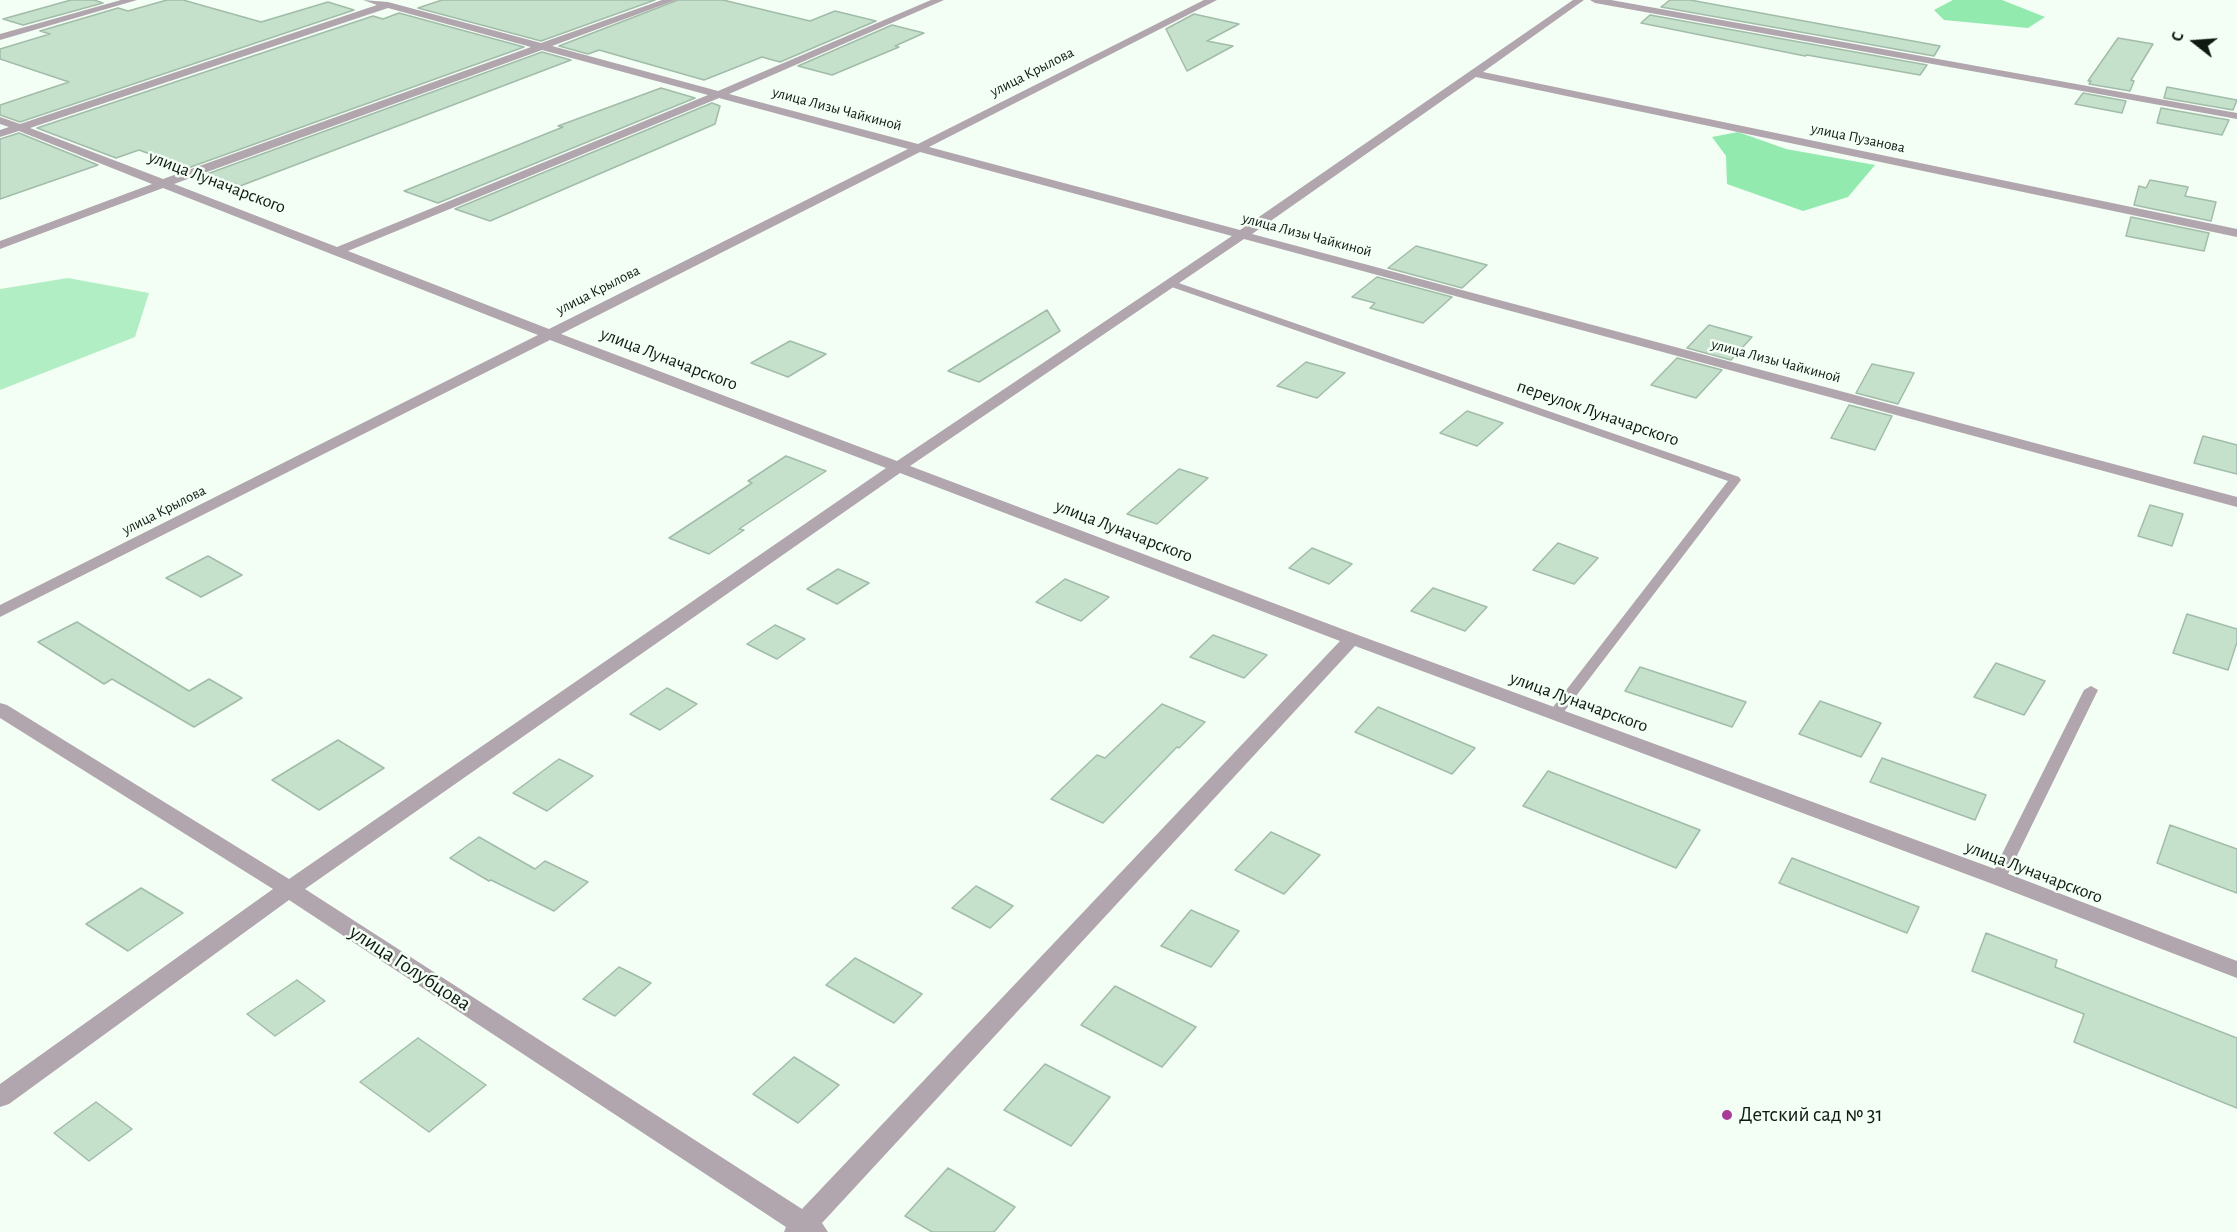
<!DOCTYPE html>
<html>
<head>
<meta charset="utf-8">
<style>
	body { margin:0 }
	#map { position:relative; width:2237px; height:1232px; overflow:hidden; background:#f3fef5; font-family:"Alegreya Sans",sans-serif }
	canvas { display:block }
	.north { position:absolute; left:2165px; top:12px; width:60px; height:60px; -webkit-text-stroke:4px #f3fef5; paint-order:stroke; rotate:287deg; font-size:16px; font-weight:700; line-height:24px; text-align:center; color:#0f1912 }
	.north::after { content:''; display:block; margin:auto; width:21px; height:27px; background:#0f1912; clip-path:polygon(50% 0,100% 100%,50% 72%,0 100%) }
</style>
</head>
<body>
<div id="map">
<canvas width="2237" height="1232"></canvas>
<div class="north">С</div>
</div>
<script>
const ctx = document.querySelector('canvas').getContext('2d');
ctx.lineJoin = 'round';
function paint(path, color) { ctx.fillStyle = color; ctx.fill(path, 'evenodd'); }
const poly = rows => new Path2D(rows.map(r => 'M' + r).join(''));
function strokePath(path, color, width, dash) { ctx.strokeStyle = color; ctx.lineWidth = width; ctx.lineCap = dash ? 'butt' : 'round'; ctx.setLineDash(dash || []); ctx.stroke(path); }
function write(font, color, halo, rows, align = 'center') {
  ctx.font = font + ' "Alegreya Sans",sans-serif'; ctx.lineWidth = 5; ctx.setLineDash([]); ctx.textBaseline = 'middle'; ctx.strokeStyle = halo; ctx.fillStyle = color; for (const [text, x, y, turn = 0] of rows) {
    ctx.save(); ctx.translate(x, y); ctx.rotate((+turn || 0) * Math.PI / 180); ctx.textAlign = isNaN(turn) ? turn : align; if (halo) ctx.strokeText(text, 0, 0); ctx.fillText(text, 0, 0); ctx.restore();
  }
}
paint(poly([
	[68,278,149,293,135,337,0,390,0,289]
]), '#b2eec3');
paint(poly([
	[1953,0,2002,0,2045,17,2028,28,1944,20,1934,10],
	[1738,132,1786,149,1875,165,1848,197,1803,211,1727,184,1726,156,1712,137]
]), '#93eaaf');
const building = poly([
	[71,0,94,0,103,3,23,25,3,19,71,0],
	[167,0,183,0,261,22,328,2,354,10,20,122,0,115,0,105,69,82,0,59,0,49,50,34,40,31,118,8,128,11,167,0],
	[442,0,655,0,541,41,418,8,442,0],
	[678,0,723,0,810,21,835,11,876,21,780,62,762,57,704,80,599,50,588,54,559,46,678,0],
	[1670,0,1690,0,1940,46,1934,56,1661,7,1670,0],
	[399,13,524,47,188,168,139,150,116,158,37,128,373,16,383,19,399,13],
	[1194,14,1239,24,1207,41,1233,46,1187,71,1166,29,1194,14],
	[1650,15,1927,65,1920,75,1807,55,1805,56,1641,23,1650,15],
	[892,25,924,33,895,46,899,47,832,75,798,66,892,25],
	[2118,38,2153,44,2131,80,2134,81,2130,91,2089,84,2091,81,2088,81,2118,38],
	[542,52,571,60,240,186,207,174,542,52],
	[2167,87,2237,100,2233,110,2164,98,2167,87],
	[661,88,695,98,438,203,404,191,563,127,558,126,661,88],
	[2083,93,2126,101,2122,113,2075,104,2083,93],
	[712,103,720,106,715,124,490,221,455,209,712,103],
	[2161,108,2229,120,2222,135,2211,133,2157,123,2161,108],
	[19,133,98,165,0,199,0,139,19,133],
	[2150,180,2188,187,2185,196,2216,202,2211,221,2134,205,2139,186,2146,188,2150,180],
	[2131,217,2209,233,2204,251,2126,236,2131,217],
	[1416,246,1487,265,1462,288,1388,268,1416,246],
	[1377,277,1452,297,1423,323,1370,308,1375,303,1352,297,1377,277],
	[1047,310,1060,331,979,382,948,371,1047,310],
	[1709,325,1752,337,1731,360,1687,348,1709,325],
	[790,341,826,354,788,377,751,363,790,341],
	[1677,358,1722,370,1696,398,1651,385,1677,358],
	[1306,362,1345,373,1317,398,1277,386,1306,362],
	[1872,364,1914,373,1898,404,1856,393,1872,364],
	[1849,405,1892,416,1875,450,1831,438,1849,405],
	[1467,411,1503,423,1477,446,1440,433,1467,411],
	[2203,436,2237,445,2237,474,2194,463,2203,436],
	[786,456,826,471,739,529,744,530,709,554,669,538,752,483,748,481,786,456],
	[1179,469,1208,478,1157,524,1127,514,1179,469],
	[2150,505,2183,514,2172,546,2138,536,2150,505],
	[1558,543,1598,558,1574,584,1533,570,1558,543],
	[1312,548,1352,564,1329,584,1289,568,1312,548],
	[208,556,242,575,201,597,166,578,208,556],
	[838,569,869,583,837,604,807,589,838,569],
	[1065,579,1109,597,1081,621,1036,602,1065,579],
	[1433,588,1487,607,1465,631,1411,611,1433,588],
	[2187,614,2237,629,2237,642,2228,670,2173,653,2187,614],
	[77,622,189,691,209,679,242,698,194,727,112,679,104,684,38,642,77,622],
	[775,625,805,639,777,659,747,644,775,625],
	[1213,635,1267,655,1244,678,1190,657,1213,635],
	[1996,663,2045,681,2024,715,1974,697,1996,663],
	[1640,667,1746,702,1732,727,1625,691,1640,667],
	[667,688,697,704,660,730,630,714,667,688],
	[1820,701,1881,723,1861,757,1799,734,1820,701],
	[1162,704,1205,722,1179,748,1177,747,1103,823,1051,799,1097,755,1105,758,1162,704],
	[1378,707,1475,748,1452,774,1355,732,1378,707],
	[338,740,384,768,319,810,272,780,338,740],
	[1882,758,1986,795,1975,820,1870,782,1882,758],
	[559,759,593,776,547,811,513,793,559,759],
	[1548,771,1700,830,1676,868,1523,806,1548,771],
	[2170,825,2237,849,2237,893,2157,863,2170,825],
	[1271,832,1320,855,1284,894,1235,870,1271,832],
	[479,837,535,869,545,861,588,882,554,911,491,880,489,881,450,858,479,837],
	[1792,858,1919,907,1907,933,1779,883,1792,858],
	[976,886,1013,906,990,928,952,908,976,886],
	[141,888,183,913,128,951,86,924,141,888],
	[1191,910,1239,931,1211,967,1161,946,1191,910],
	[1986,933,2057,960,2055,967,2237,1038,2237,1108,2074,1042,2084,1014,1972,971,1986,933],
	[855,958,922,994,894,1023,826,985,855,958],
	[619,967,651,983,615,1016,583,999,619,967],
	[297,980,325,1001,275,1036,247,1014,297,980],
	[1115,986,1196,1027,1162,1067,1081,1025,1115,986],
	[418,1038,486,1085,429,1132,360,1082,418,1038],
	[794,1057,839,1085,798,1123,753,1094,794,1057],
	[1045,1064,1110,1097,1071,1146,1004,1110,1045,1064],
	[96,1102,132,1129,89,1161,54,1133,96,1102],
	[948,1168,1015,1207,994,1232,932,1232,905,1216,948,1168]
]);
paint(building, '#c5e1cc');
strokePath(building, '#a1bca8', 1.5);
paint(poly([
	[1170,280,1739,477,1741,480,1560,717,1550,717,1548,714,1550,711,1728,481,1166,285,1166,281,1170,280],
	[2091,686,2098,690,2006,878,2004,882,1998,884,1992,882,1990,878,2084,690,2091,686]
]), '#b1a5ae');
paint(poly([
	[121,0,137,0,0,40,0,34,121,0],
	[363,0,388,2,541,43,662,0,676,0,552,46,718,91,931,0,944,0,729,94,918,144,1204,0,1217,0,929,147,1240,230,1573,0,1584,0,1483,72,2237,229,2237,237,1476,77,1252,234,2237,497,2237,507,1244,239,910,466,1358,635,2006,873,2237,961,2237,978,1990,883,1355,646,822,1223,828,1232,784,1232,786,1227,289,900,9,1104,0,1107,0,1084,273,889,0,718,0,703,7,705,289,879,886,468,550,340,0,617,0,605,538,335,163,188,0,249,0,241,152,184,19,131,0,137,0,130,9,127,0,124,0,117,20,124,377,5,363,0],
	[388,8,531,47,163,179,30,128,388,8],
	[542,50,708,95,337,247,174,184,542,50],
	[719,98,908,149,549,329,348,251,719,98],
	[920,152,1232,236,897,461,561,334,920,152],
	[900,473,1340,641,802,1209,305,889,900,473],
	[1590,0,1611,0,2237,113,2237,119,1595,3,1590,0]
]), '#b1a5ae');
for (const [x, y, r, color] of [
	[1727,1115,6,"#a93b99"]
]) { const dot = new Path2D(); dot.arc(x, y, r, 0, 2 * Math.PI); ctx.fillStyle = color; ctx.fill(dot); strokePath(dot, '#f3fef5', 2); }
write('15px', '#0f1912', '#f3fef5', [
	["улица Крылова",1032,72,-27],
	["улица Лизы Чайкиной",837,109,15],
	["улица Пузанова",1858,138,12],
	["улица Лизы Чайкиной",1307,235,15],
	["улица Крылова",598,290,-27],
	["улица Лизы Чайкиной",1776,361,15],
	["улица Крылова",164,510,-27]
]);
write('18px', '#0f1912', '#f3fef5', [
	["улица Луначарского",217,182,21],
	["улица Луначарского",669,359,21],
	["переулок Луначарского",1598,413,19],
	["улица Луначарского",1124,531,21],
	["улица Луначарского",1579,702,20],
	["улица Луначарского",2034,872,21]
]);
write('21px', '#0f1912', '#f3fef5', [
	["улица Голубцова",410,968,33]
]);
write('21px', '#0f1912', '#f3fef5', [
	["Детский сад № 31",1739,1115]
], 'left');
</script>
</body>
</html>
